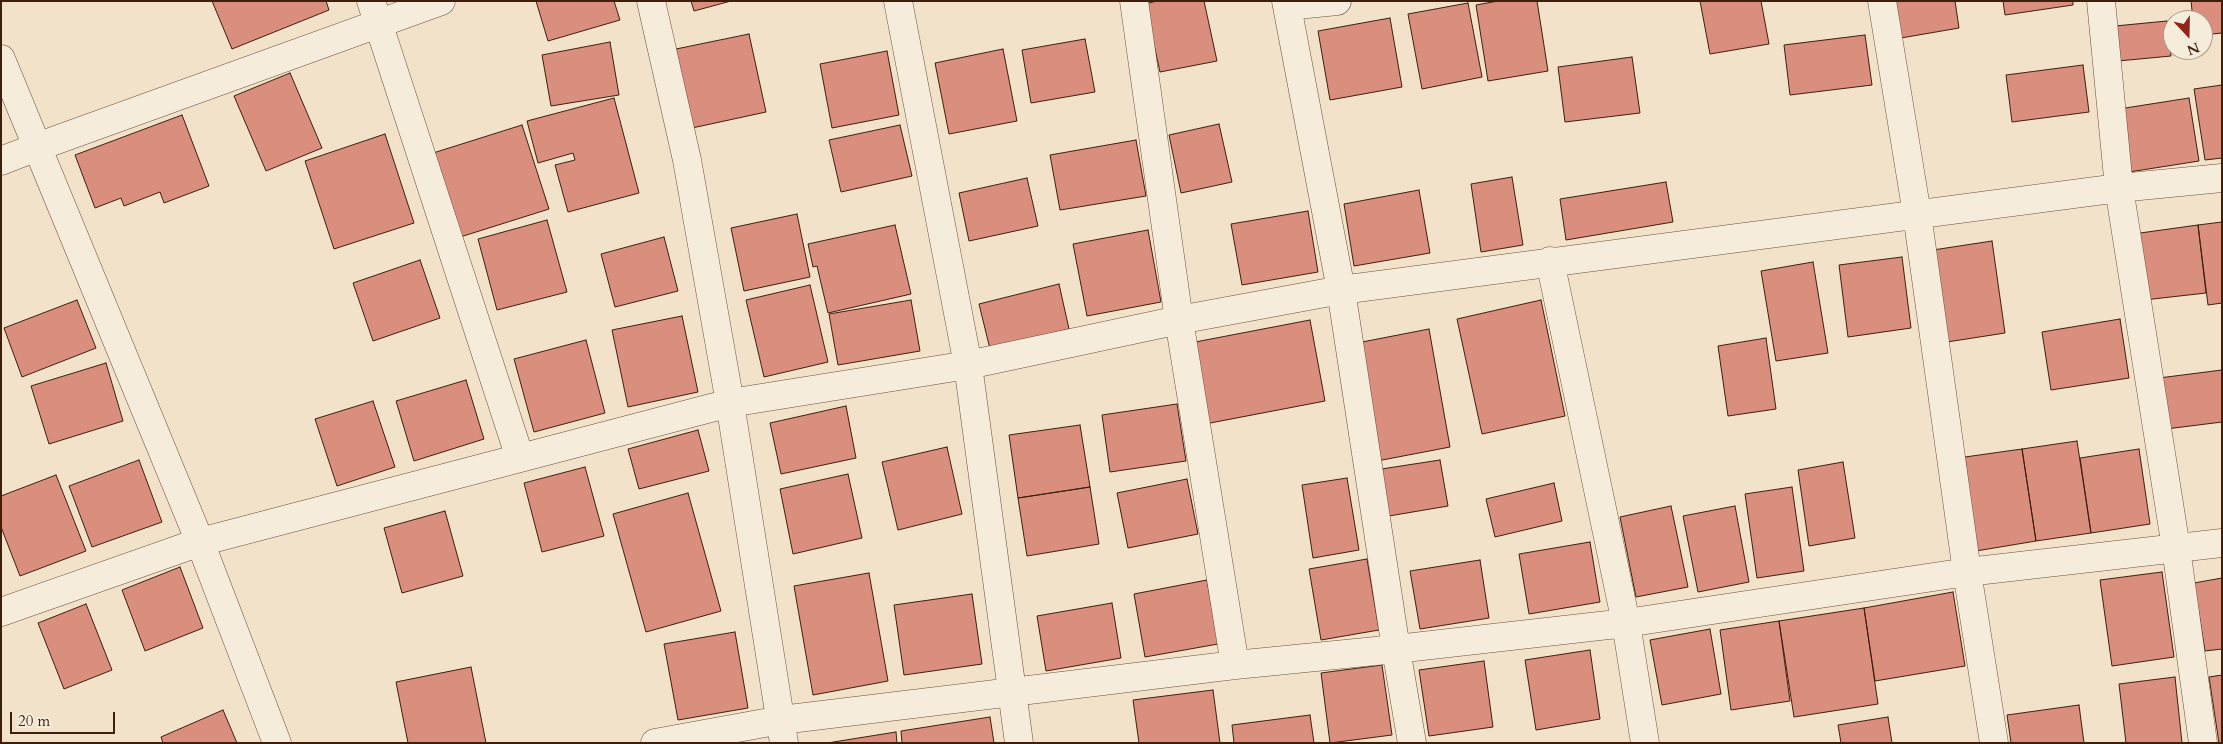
<!DOCTYPE html>
<html>
<head>
<meta charset="utf-8">
<style>
	body { margin:0 }
	#map { position:relative; width:2223px; height:744px; overflow:hidden; background:#f1e2c9; font-family:Cardo,serif }
	canvas { display:block }
	.frame { position:absolute; inset:0; border:2px solid #3f1f0c; pointer-events:none }
	.north { position:absolute; left:2163px; top:10px; width:50px; height:50px; box-sizing:border-box; background:#f6ecdc; border:1px solid #ad9a89; border-radius:50%; rotate:159deg; font-size:14px; font-weight:700; line-height:20px; text-align:center; color:#3f1f0c }
	.north::after { content:''; display:block; margin:auto; width:18px; height:22px; background:#8f2418; clip-path:polygon(50% 0,100% 100%,50% 72%,0 100%) }
	.scale { position:absolute; left:10px; top:712px; width:105px; height:22px; box-sizing:border-box; border:2px solid #3f1f0c; border-top:0; padding-left:6px; font-size:15px; line-height:18px; white-space:nowrap; color:#3f1f0c; -webkit-text-stroke:4px #f6ecdc; paint-order:stroke }
</style>
</head>
<body>
<div id="map">
<canvas width="2223" height="744"></canvas>
<div class="frame"></div>
<div class="north">N</div>
<div class="scale">20 m</div>
</div>
<script>
const ctx = document.querySelector('canvas').getContext('2d');
ctx.lineJoin = 'round';
function paint(path, color) { ctx.fillStyle = color; ctx.fill(path, 'evenodd'); }
const poly = rows => new Path2D(rows.map(r => 'M' + r).join(''));
function strokePath(path, color, width, dash) { ctx.strokeStyle = color; ctx.lineWidth = width; ctx.lineCap = dash ? 'butt' : 'round'; ctx.setLineDash(dash || []); ctx.stroke(path); }
const building = poly([
	[212,1,326,1,329,10,232,49,212,1],
	[536,1,614,1,620,20,548,41,536,1],
	[691,1,731,1,694,11,691,1],
	[1157,1,1204,1,1217,61,1160,72,1145,4,1157,1],
	[1498,1,1537,1,1548,71,1488,81,1476,5,1498,1],
	[1700,1,1761,1,1769,44,1710,54,1700,1],
	[1895,1,1955,1,1959,28,1901,38,1895,1],
	[2003,1,2073,1,2073,5,2005,15,2003,1],
	[2191,1,2222,1,2222,33,2203,35,2203,20,2193,20,2191,1],
	[1468,3,1482,77,1422,89,1408,14,1468,3],
	[1390,18,1402,87,1330,100,1318,31,1390,18],
	[2167,21,2171,56,2118,61,2115,26,2167,21],
	[749,34,766,112,692,128,676,49,749,34],
	[1865,35,1872,85,1790,95,1784,45,1865,35],
	[1085,39,1095,92,1031,103,1022,50,1085,39],
	[610,42,619,95,551,106,542,55,610,42],
	[1003,49,1017,121,949,134,935,63,1003,49],
	[887,51,899,115,832,128,820,64,887,51],
	[1632,57,1640,113,1565,122,1558,67,1632,57],
	[2083,65,2089,112,2012,122,2006,75,2083,65],
	[290,73,322,148,266,171,234,96,290,73],
	[2222,85,2222,158,2205,160,2194,89,2222,85],
	[614,98,639,193,568,212,555,165,575,160,573,153,538,163,527,121,614,98],
	[2189,98,2199,161,2129,172,2119,109,2189,98],
	[182,115,209,186,164,203,160,192,124,206,121,198,95,208,75,155,182,115],
	[1219,124,1232,182,1181,193,1169,135,1219,124],
	[522,125,549,209,457,238,430,154,522,125],
	[900,125,912,176,841,192,829,140,900,125],
	[385,134,414,223,334,249,305,161,385,134],
	[1136,140,1146,196,1060,210,1050,155,1136,140],
	[1512,177,1523,245,1481,252,1471,184,1512,177],
	[1027,178,1038,226,969,241,959,193,1027,178],
	[1666,182,1673,222,1566,240,1560,199,1666,182],
	[1419,190,1430,253,1354,266,1344,204,1419,190],
	[1308,211,1318,272,1242,285,1231,224,1308,211],
	[797,214,810,277,744,291,731,228,797,214],
	[547,220,567,292,497,310,478,239,547,220],
	[2222,222,2222,303,2208,305,2198,225,2222,222],
	[895,225,911,294,828,313,817,266,813,267,808,244,895,225],
	[2198,225,2206,293,2144,300,2133,234,2198,225],
	[1148,230,1161,302,1087,316,1073,244,1148,230],
	[664,237,678,291,615,307,601,254,664,237],
	[1992,241,2005,333,1947,342,1933,250,1992,241],
	[1902,257,1911,328,1848,337,1839,265,1902,257],
	[420,260,440,318,373,341,353,283,420,260],
	[1813,262,1828,353,1776,361,1761,271,1813,262],
	[1059,284,1069,329,990,349,979,304,1059,284],
	[810,285,828,362,764,377,746,300,810,285],
	[77,300,96,348,22,377,4,328,77,300],
	[911,300,920,351,838,365,829,314,911,300],
	[1541,300,1565,416,1482,434,1457,319,1541,300],
	[682,316,698,392,628,407,612,330,682,316],
	[2120,319,2129,378,2051,390,2042,332,2120,319],
	[1310,320,1325,401,1205,424,1190,343,1310,320],
	[1429,329,1450,447,1377,461,1357,343,1429,329],
	[1766,338,1776,409,1728,416,1718,346,1766,338],
	[586,340,605,413,534,432,514,359,586,340],
	[106,363,123,421,49,444,31,386,106,363],
	[2222,370,2222,422,2166,429,2159,378,2222,370],
	[466,380,484,439,414,461,396,401,466,380],
	[373,401,395,467,337,486,315,419,373,401],
	[1177,404,1186,461,1110,472,1102,415,1177,404],
	[846,406,856,458,781,474,770,423,846,406],
	[1080,425,1090,487,1018,498,1009,435,1080,425],
	[698,430,709,471,639,489,628,449,698,430],
	[2077,441,2091,533,2036,541,2022,449,2077,441],
	[947,447,962,514,898,530,882,462,947,447],
	[2022,449,2036,541,1976,551,1965,457,2022,449],
	[2139,449,2150,524,2091,533,2080,458,2139,449],
	[139,460,162,522,92,547,69,486,139,460],
	[1440,460,1448,506,1383,517,1375,470,1440,460],
	[1843,462,1855,538,1809,546,1798,470,1843,462],
	[585,467,604,536,542,552,524,483,585,467],
	[848,474,862,538,793,554,780,489,848,474],
	[56,475,86,551,20,576,1,527,1,496,56,475],
	[1347,478,1359,550,1313,558,1302,485,1347,478],
	[1187,479,1198,534,1128,548,1117,493,1187,479],
	[1554,483,1562,521,1495,537,1486,499,1554,483],
	[1090,487,1099,544,1027,556,1018,498,1090,487],
	[1792,487,1804,571,1757,578,1745,494,1792,487],
	[688,493,721,611,646,632,613,514,688,493],
	[1671,506,1688,587,1636,597,1620,517,1671,506],
	[1735,506,1749,582,1698,592,1683,516,1735,506],
	[445,511,463,576,402,593,384,528,445,511],
	[1590,542,1600,602,1529,614,1519,554,1590,542],
	[1367,559,1379,630,1321,640,1309,569,1367,559],
	[1480,560,1489,618,1420,629,1410,571,1480,560],
	[180,567,203,628,145,651,122,590,180,567],
	[2162,572,2174,657,2112,666,2100,580,2162,572],
	[869,573,888,681,813,695,794,586,869,573],
	[2222,578,2222,649,2205,651,2194,583,2222,578],
	[1207,580,1218,644,1145,657,1134,594,1207,580],
	[1953,592,1965,666,1875,681,1864,608,1953,592],
	[972,594,982,664,904,675,894,605,972,594],
	[1112,603,1121,658,1046,671,1037,616,1112,603],
	[86,604,112,670,64,689,38,623,86,604],
	[1864,608,1878,704,1794,717,1779,621,1864,608],
	[1779,621,1790,701,1731,710,1720,630,1779,621],
	[1710,629,1721,694,1662,705,1650,640,1710,629],
	[735,632,748,708,678,720,664,644,735,632],
	[1590,650,1600,719,1536,730,1525,660,1590,650],
	[1484,661,1493,727,1429,736,1419,670,1484,661],
	[1382,665,1392,735,1330,743,1321,673,1382,665],
	[471,667,486,743,408,743,396,682,471,667],
	[2222,675,2222,743,2219,743,2209,677,2222,675],
	[2175,677,2182,743,2126,743,2119,684,2175,677],
	[1213,690,1220,743,1139,743,1133,700,1213,690],
	[2079,705,2084,743,2011,743,2007,715,2079,705],
	[223,710,237,743,163,743,161,737,223,710],
	[1310,715,1314,743,1234,743,1232,725,1310,715],
	[990,717,994,743,902,743,901,731,990,717],
	[1888,717,1892,743,1841,743,1838,725,1888,717],
	[896,732,897,743,827,743,896,732]
]);
paint(building, '#d98e7e');
strokePath(building, '#3f1f0c', 1);
const minor = poly([
	[371,1,520,458],
	[651,1,687,160,730,403,784,743],
	[898,1,968,365,1019,743],
	[1134,1,1179,320,1235,665],
	[1286,1,1341,290,1396,649,1412,743],
	[1882,1,1917,214,1967,572,1994,743],
	[2101,1,2119,188,2176,548,2203,743],
	[1287,6,1337,1],
	[1,59,200,542,277,743],
	[1,161,37,147,441,1],
	[1550,261,1626,623,1645,743],
	[1,612,200,542,730,403,968,365,1179,320,1341,290,2119,188,2222,178],
	[655,743,781,720,1235,665,1396,649,1626,623,1967,572,2222,543]
]);
strokePath(minor, '#6c503b', 29);
strokePath(minor, '#f6ecdc', 28);
</script>
</body>
</html>
